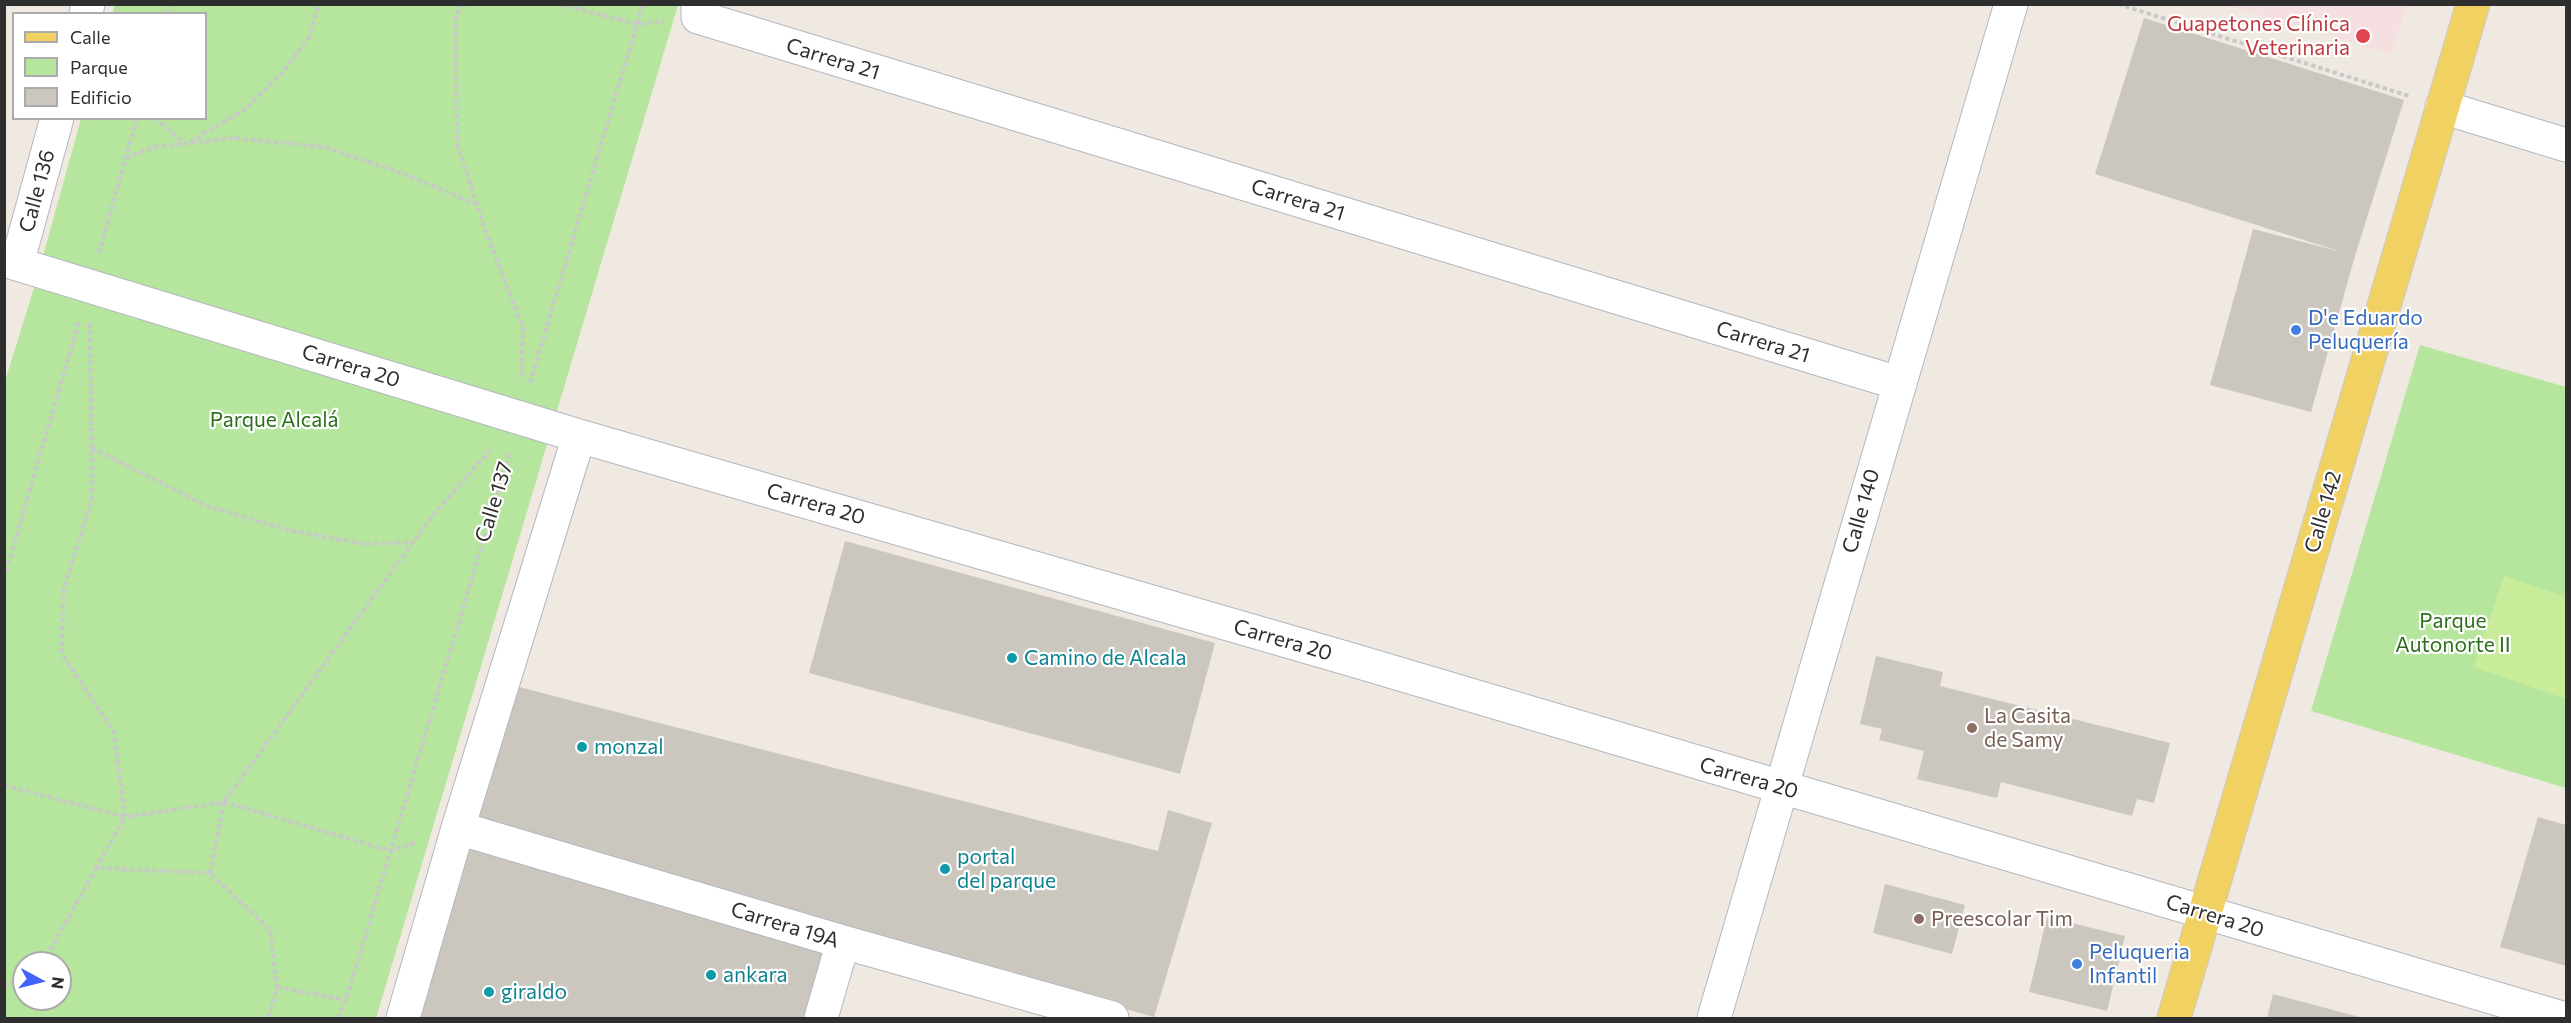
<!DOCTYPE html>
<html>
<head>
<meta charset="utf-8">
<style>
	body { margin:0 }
	#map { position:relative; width:2571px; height:1023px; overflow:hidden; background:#efe9e1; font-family:Commissioner,sans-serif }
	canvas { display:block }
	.frame { position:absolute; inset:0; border:6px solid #2e2e2e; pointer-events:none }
	.legend { position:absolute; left:12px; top:12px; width:195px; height:108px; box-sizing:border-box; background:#fff; border:2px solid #ababab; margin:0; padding:8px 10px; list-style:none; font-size:18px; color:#2e2e2e }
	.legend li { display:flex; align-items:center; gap:12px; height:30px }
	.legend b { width:30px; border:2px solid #ababab }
	.north { position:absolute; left:12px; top:951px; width:60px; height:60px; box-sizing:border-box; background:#fff; border:2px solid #ababab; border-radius:50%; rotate:97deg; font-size:16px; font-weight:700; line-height:24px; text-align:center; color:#2e2e2e }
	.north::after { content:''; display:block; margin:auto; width:21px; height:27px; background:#4264fb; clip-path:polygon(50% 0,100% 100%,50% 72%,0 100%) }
</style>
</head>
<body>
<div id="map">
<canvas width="2571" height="1023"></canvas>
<div class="frame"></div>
<ul class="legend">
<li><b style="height:8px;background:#f2d163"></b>Calle</li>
<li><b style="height:16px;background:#b6e59e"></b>Parque</li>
<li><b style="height:16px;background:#cbc7bf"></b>Edificio</li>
</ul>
<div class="north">N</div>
</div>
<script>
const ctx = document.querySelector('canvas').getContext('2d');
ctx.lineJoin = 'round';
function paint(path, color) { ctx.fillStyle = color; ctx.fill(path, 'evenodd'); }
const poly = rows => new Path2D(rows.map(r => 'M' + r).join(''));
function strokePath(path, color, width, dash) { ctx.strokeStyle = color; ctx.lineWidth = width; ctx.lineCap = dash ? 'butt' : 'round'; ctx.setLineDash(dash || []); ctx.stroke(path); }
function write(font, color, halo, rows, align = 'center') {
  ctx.font = font + ' Commissioner,sans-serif'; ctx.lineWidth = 4.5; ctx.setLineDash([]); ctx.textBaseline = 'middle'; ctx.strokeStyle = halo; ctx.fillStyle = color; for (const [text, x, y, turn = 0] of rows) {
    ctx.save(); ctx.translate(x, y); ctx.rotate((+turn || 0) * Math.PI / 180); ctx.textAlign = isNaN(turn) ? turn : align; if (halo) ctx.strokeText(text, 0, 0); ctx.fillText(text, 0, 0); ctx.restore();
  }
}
paint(poly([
	[2224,4,2406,4,2406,5,2392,54]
]), '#f5dfe0');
paint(poly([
	[115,5,678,5,376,1018,5,1018,5,381,34,288,81,119,206,118,206,14,112,13],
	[24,963,60,963,60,999,24,999],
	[2420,345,2566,387,2566,788,2311,711]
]), '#b6e59e');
paint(poly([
	[2504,576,2566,597,2566,699,2473,667]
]), '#c9ec9a');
paint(poly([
	[2144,18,2404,100,2355,256,2311,412,2210,385,2253,229,2342,252,2095,174],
	[845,541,1215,643,1180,774,809,673],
	[1876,656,1943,672,1940,686,2170,743,2154,803,2137,799,2132,816,2001,782,1997,798,1917,779,1924,751,1879,740,1882,729,1860,724],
	[515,686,1158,851,1168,810,1212,823,1154,1017,466,824],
	[2538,817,2566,825,2566,966,2500,947],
	[465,845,826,946,803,1018,409,1018],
	[1885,884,1965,905,1952,954,1873,933],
	[2047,917,2125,936,2107,1011,2029,992],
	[2273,994,2363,1018,2267,1018]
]), '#cbc7bf');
const minor = poly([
	[698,4,698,17,1898,383],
	[86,14,88,4],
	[2442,107,2566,145],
	[4,260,579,436,1349,659,2562,1018],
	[17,264,57,118],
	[458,828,843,942,1112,1018],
	[403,1018,458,828,579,436],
	[821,1018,843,942],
	[1714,1018,2011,4]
]);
const major = poly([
	[2174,1018,2473,4]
]);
strokePath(minor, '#b4b7c1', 35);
strokePath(major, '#c9c9c9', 35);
strokePath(poly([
	[464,4,456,14,457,144,486,232,523,328,521,381],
	[560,4,637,24,664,21],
	[2118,4,2409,96],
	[168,14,170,4],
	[155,118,186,144,244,110,282,73,309,37,319,4],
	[126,158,154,147,234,138,324,147,407,175,476,204],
	[99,253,137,118],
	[90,323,92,499,63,592,62,654,114,732,125,817,96,868],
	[530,383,643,4],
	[92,448,207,506,288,530,364,544,413,542],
	[4,579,79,321],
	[4,785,125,817,224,802,391,851,416,842],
	[210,873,224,802,432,516,493,447],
	[43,963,96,868,210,873,270,930,277,987,268,1018],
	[4,986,24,975],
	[277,987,346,1000],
	[338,1018,346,1000,510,451]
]), '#c9c9c9', 4, [4.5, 3]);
strokePath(minor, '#fff', 33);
strokePath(major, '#f2d163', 33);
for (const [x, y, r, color] of [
	[2363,36,8,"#e0444e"],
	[2296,330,6,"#3f7fe0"],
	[1012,658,6,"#0f9aa8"],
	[1972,728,6,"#8d6e63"],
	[582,747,6,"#0f9aa8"],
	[945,869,6,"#0f9aa8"],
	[1919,919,6,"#8d6e63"],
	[2077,964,6,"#3f7fe0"],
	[711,975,6,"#0f9aa8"],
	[489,992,6,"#0f9aa8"]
]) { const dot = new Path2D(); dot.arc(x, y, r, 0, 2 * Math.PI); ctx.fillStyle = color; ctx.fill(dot); strokePath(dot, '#fff', 2); }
write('21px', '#be3a42', '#fff', [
	["Guapetones Clínica",2350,24],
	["Veterinaria",2350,48]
], 'right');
write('21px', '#2e2e2e', '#fff', [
	["Carrera 21",833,59,17],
	["Calle 136",37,191,-75],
	["Carrera 21",1298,200,17],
	["Carrera 21",1763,342,17],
	["Carrera 20",351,366,17],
	["Calle 137",494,502,-73],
	["Carrera 20",816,504,16],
	["Calle 140",1861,511,-74],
	["Calle 142",2323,512,-74],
	["Carrera 20",1283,640,16],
	["Carrera 20",1749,778,16],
	["Carrera 20",2215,916,17],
	["Carrera 19A",785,925,17]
]);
write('21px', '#366cbe', '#fff', [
	["D'e Eduardo",2308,318],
	["Peluquería",2308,342],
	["Peluqueria",2089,952],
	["Infantil",2089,976]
], 'left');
write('21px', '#2c6e1b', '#fff', [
	["Parque Alcalá",274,420],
	["Parque",2453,621],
	["Autonorte II",2453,645]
]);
write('21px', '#0d838f', '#fff', [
	["Camino de Alcala",1024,658],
	["monzal",594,747],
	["portal",957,857],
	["del parque",957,881],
	["ankara",723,975],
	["giraldo",501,992]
], 'left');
write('21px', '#785e54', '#fff', [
	["La Casita",1984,716],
	["de Samy",1984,740],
	["Preescolar Tim",1931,919]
], 'left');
</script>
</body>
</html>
